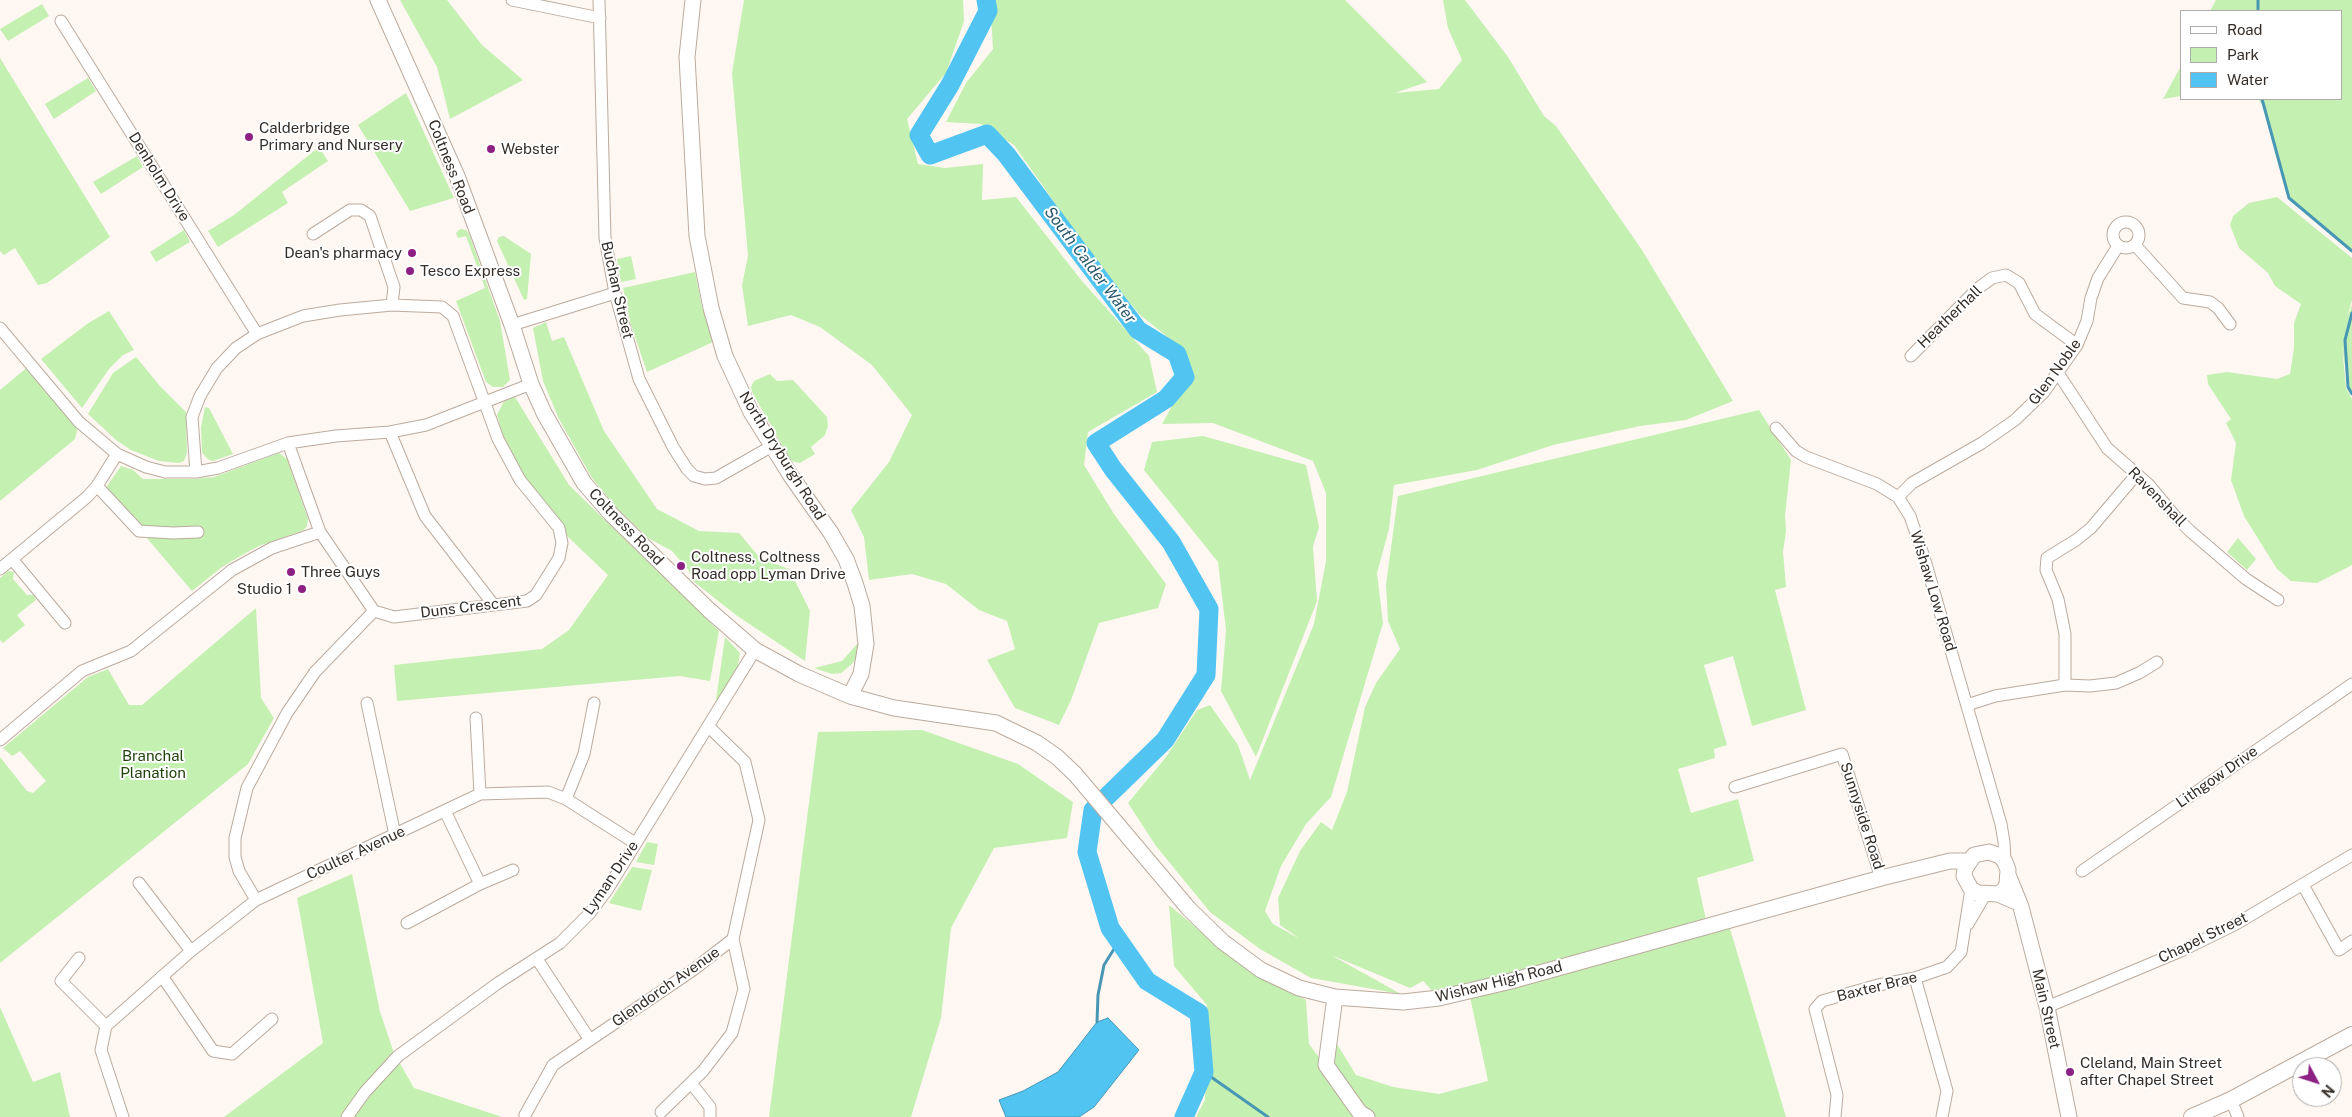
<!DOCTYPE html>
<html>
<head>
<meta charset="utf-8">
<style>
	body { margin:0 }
	#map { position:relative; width:2352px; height:1117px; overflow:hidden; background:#fff7f2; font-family:"Public Sans",sans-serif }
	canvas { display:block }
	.legend { position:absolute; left:2180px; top:10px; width:162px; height:90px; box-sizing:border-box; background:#fff; border:1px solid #aeaba9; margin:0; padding:6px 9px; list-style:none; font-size:15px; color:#342d28 }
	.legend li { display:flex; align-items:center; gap:10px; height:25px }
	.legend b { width:25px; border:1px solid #aeaba9 }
	.north { position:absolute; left:2292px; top:1057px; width:50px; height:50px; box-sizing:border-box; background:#fff; border:1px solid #aeaba9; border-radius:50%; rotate:130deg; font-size:14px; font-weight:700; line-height:20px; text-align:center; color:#342d28 }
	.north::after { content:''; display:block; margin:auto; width:18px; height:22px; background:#8c2085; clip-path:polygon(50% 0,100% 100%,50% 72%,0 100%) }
</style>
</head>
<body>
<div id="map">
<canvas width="2352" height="1117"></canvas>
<ul class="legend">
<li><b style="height:6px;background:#fff"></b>Road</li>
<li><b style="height:14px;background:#c4f0b1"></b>Park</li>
<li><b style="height:14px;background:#51c4f2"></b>Water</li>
</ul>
<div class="north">N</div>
</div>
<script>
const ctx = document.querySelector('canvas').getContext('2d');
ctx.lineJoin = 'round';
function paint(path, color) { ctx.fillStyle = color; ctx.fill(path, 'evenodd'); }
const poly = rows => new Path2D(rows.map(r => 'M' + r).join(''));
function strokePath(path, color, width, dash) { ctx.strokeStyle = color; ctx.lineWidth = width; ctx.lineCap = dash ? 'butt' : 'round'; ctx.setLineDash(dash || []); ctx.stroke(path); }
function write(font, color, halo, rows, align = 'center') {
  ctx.font = font + ' "Public Sans",sans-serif'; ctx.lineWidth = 4; ctx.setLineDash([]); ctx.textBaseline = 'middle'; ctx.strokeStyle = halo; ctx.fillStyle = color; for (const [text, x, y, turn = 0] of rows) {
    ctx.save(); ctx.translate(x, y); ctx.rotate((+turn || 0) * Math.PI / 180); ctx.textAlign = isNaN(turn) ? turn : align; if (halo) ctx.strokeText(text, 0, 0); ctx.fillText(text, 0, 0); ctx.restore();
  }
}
paint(poly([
	[400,0,447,0,482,45,523,80,450,119,437,67],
	[744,0,963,0,964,21,946,73,907,119,918,164,945,168,983,164,982,200,1016,197,1082,281,1149,356,1157,392,1088,432,1084,465,1114,514,1166,584,1158,608,1099,623,1071,700,1059,725,1015,708,987,660,1015,649,1007,621,979,610,946,584,912,574,869,580,864,537,851,510,889,462,912,415,872,365,820,327,791,315,748,326,742,285,748,256,732,73],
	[990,0,1345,0,1427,82,1395,93,1439,89,1462,60,1448,28,1443,0,1465,0,1508,57,1544,116,1556,126,1642,250,1733,401,1686,420,1640,426,1553,445,1477,470,1394,485,1389,529,1377,573,1383,623,1331,797,1306,824,1281,866,1265,911,1273,924,1300,939,1280,925,1278,898,1300,851,1321,822,1332,830,1347,792,1365,707,1376,683,1400,649,1388,621,1386,585,1398,496,1759,410,1791,460,1785,516,1786,531,1783,552,1786,587,1775,590,1806,710,1752,726,1733,656,1704,665,1727,745,1714,749,1715,758,1678,769,1691,813,1738,799,1754,861,1697,878,1706,920,1728,922,1786,1117,1196,1117,1205,1100,1207,1005,1174,966,1169,905,1239,963,1306,1000,1309,1044,1325,1065,1334,1039,1356,1075,1393,1087,1439,1094,1488,1081,1469,992,1439,998,1423,981,1410,988,1331,955,1401,994,1311,978,1260,949,1210,912,1156,846,1128,803,1166,757,1197,710,1210,705,1238,745,1250,780,1314,624,1326,561,1326,493,1313,461,1213,423,1162,424,1190,374,1185,351,1139,314,1093,257,1014,145,981,124,946,122,966,83,993,49],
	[2216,0,2352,0,2352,251,2289,198,2263,106,2258,99,2341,99,2341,11,2210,11],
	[42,4,49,16,8,41,0,29],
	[0,58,110,237,47,283,38,285,15,248,4,255,0,251],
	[2181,66,2181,96,2163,99],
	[88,78,96,91,54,119,45,104],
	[406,93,454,198,410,211,358,125],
	[319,147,328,161,282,192,288,203,218,247,208,231,234,215],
	[137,156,143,167,101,194,93,182],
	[2277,197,2352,258,2352,300,2347,318,2352,305,2352,394,2348,387,2342,346,2346,388,2352,399,2352,565,2317,583,2291,581,2277,569,2244,516,2231,480,2236,443,2226,423,2231,419,2208,384,2207,375,2227,372,2277,379,2290,374,2294,348,2294,323,2301,304,2275,286,2268,273,2239,248,2230,225,2233,216,2249,203],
	[460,229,466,230,469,234,500,321,510,380,503,387,493,387,486,382,456,301,485,288,466,236,458,238,456,233],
	[184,230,190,242,156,262,150,252],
	[504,236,531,254,527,299,524,300,497,241,499,237],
	[631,256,636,279,621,282,617,259],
	[695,272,702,307,713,342,647,372,631,325,623,288],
	[109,311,134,350,123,355,109,369,82,408,41,359,87,324],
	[546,322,552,341,564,337,604,431,657,509,699,531,739,533,760,558,789,569,810,611,805,661,736,615,693,581,689,571,672,551,648,538,617,508,592,478,559,419,543,381,533,328],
	[136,357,160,386,186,412,187,453,184,461,179,463,159,461,131,450,116,440,88,414,113,373],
	[30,365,79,422,75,439,0,501,0,390],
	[770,374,777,381,793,380,827,417,828,426,825,435,811,447,815,454,800,463,791,461,752,392,751,387,754,381],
	[515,397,569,485,719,631,710,681,680,676,397,701,394,665,542,649,569,630,608,575,566,535,563,527,523,476,506,446,497,415,504,401],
	[205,407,209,408,233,454,213,461,209,460,202,453,201,427],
	[1203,436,1306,465,1319,527,1313,547,1317,601,1256,757,1221,691,1226,630,1218,562,1144,470,1152,442],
	[279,453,287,459,308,519,307,526,304,530,259,546,242,555,222,567,192,591,105,489,121,466,133,470,143,479,193,479,214,477],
	[2238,538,2256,559,2247,570,2227,552],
	[8,571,14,572,13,579,27,595,34,595,36,600,17,615,25,625,3,643,0,640,0,578],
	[256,608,261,698,274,718,248,764,0,963,0,757,27,791,33,793,46,781,20,751,12,756,3,748,88,677,108,669,129,705,142,705],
	[725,637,740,653,737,671,715,707],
	[858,643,858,656,852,664,841,673,832,674,814,668,842,661],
	[922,730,1018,764,1073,802,1067,838,994,848,951,928,941,1018,911,1117,769,1117,818,732],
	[647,842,658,844,654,865,636,862],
	[632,867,652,870,641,911,609,903],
	[352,874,380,1012,394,1053,414,1088,502,1117,224,1117,323,1043,297,898],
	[0,1007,33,1082,60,1072,70,1117,0,1117]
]), '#c4f0b1');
const water = poly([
	[1108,1018,1139,1050,1094,1107,1079,1117,1006,1117,999,1100,1023,1091,1058,1072,1097,1022,1108,1018]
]);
paint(water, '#51c4f2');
strokePath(water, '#4897b5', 1);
strokePath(poly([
	[2258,11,2258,0],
	[2262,99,2289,198,2352,251],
	[2352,313,2345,340,2348,387,2352,394],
	[1097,1022,1098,995,1104,965,1119,941],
	[1204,1072,1268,1117]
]), '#4897b5', 3);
strokePath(poly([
	[986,0,988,11,950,85,919,135,930,155,987,134,1006,154,1138,330,1177,354,1185,377,1166,399,1096,443,1113,469,1171,542,1209,609,1206,675,1165,740,1093,810,1087,852,1110,928,1147,981,1199,1013,1204,1072,1184,1117]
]), '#51c4f2', 19);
const minor = poly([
	[512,0,600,18],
	[599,0,605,238,615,293,639,379,673,447,687,469,694,476,705,479,716,478,772,446],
	[61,21,257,334],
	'2113 235a13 13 0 1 1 26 0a13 13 0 1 1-26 0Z',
	[313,234,350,210,361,210,370,216,394,287,392,305],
	[2135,245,2183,298,2210,302,2218,308,2230,324],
	[512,325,615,293],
	[0,328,79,422,117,454,146,467,165,472,196,472,218,468,288,443,336,436,390,432,426,425,531,384],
	[1911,356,1977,289,1992,278,2006,275,2019,283,2035,314,2077,345],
	[2058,373,2107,448,2149,485,2174,515,2190,531,2246,579,2278,600],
	[1776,428,1796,451,1806,457,1877,484,1898,497,1910,516,1924,557,2001,824,2004,842,2005,862],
	[390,432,425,516,493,604],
	[196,472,192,417,200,396,217,368,236,348,257,334,303,316,340,310,392,305,442,307,453,316,498,439,520,480,559,528,562,543,559,558,536,595,527,601,394,617,374,611,320,532,288,443],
	[97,486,139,531,173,533,198,532],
	[1898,497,1912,483,1982,443,2015,420,2044,392,2077,345,2087,321,2091,298,2098,278,2118,246],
	[12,559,65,623],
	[0,569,87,497,97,486,117,454],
	[2065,685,2065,634,2058,599,2046,570,2047,558,2076,540,2091,528,2136,475],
	[367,703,395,835],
	[1967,705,1995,696,2065,685,2090,686,2116,683,2139,673,2157,662],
	[476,718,480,794],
	[0,740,82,671,131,651,232,570,272,548,320,532],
	[1735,787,1842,754,1881,878],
	[566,799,584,754,594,703],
	[2082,871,2352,684],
	[139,883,191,951],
	[480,884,513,870],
	[2303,885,2339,950,2352,941],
	[256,900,239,871,235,857,235,838,247,788,287,713,315,672,374,611],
	[407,923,480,884,445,811],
	[1968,924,1985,895],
	[79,958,61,981,106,1026],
	[537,959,590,1040],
	[162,976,213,1051,232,1054,272,1019],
	[1915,978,1947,1091,1942,1117],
	[2047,1007,2181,951,2236,924,2352,855],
	[106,1026,191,951,256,900,480,794,548,792,566,799,635,843],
	[106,1026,101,1050,123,1117],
	[691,1083,710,1107,710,1117],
	[2231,1100,2238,1117],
	[661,1112,703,1071,732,1033,744,989,733,939],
	[525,1115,553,1065,693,970,733,939,759,820,745,762,708,726],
	[347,1117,365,1092,398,1056,498,983,560,943,590,913,607,890,755,650],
	[1835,1117,1837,1095,1815,1009,1822,1001,1878,985,1915,978,1947,967,1961,952,1971,889]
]);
const tertiary = poly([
	[378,0,457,176,512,325,531,384,544,413,584,483,611,514,709,610,755,650,799,674,850,696,894,708,996,723,1037,743,1057,757,1075,774,1189,909,1223,942,1261,970,1299,988,1335,997,1403,1002,1439,998,1511,981,1881,878,1950,861,1969,861],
	[693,0,687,57,697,236,711,308,725,356,751,412,791,476,831,533,846,559,855,583,862,606,866,644,861,674,850,696],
	[2009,877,2021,907,2047,1007,2069,1117],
	[1998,894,2004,890,2007,884,2008,870,2005,862,2000,856,1989,852,1974,855,1965,869,1964,876,1971,889,1978,893,1998,894,2019,903],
	[1335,997,1326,1065,1360,1113,1367,1117]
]);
const secondary = poly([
	[2192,1117,2231,1100,2352,1035]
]);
strokePath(minor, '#bcab9e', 13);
strokePath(tertiary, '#bcab9e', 17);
strokePath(secondary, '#bcab9e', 18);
strokePath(minor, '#fff', 11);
strokePath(tertiary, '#fff', 15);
strokePath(secondary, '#fff', 16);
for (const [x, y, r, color] of [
	[249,137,5,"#8c2085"],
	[491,149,5,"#8c2085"],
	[412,253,5,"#8c2085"],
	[410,271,5,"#8c2085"],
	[681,566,5,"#8c2085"],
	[291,572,5,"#8c2085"],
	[302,589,5,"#8c2085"],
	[2070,1072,5,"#8c2085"]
]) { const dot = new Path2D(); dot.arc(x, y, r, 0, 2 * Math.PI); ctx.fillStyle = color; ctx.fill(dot); strokePath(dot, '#fff', 2); }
write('15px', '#342d28', '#fff', [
	["Calderbridge",259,128],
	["Primary and Nursery",259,145],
	["Webster",501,149],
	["Dean's pharmacy",402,253,"right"],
	["Tesco Express",420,271],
	["Coltness, Coltness",691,557],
	["Road opp Lyman Drive",691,574],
	["Three Guys",301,572],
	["Studio 1",292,589,"right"],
	["Cleland, Main Street",2080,1063],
	["after Chapel Street",2080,1080]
], 'left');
write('15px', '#342d28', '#fff', [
	["Coltness Road",451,167,68],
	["Denholm Drive",159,177,58],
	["Buchan Street",617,290,77],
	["Heatherhall",1950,317,-44],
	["Glen Noble",2055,372,-54],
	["North Dryburgh Road",782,456,58],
	["Ravenshall",2157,497,46],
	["Coltness Road",626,527,46],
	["Wishaw Low Road",1933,591,73],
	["Duns Crescent",471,607,-7],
	["Lithgow Drive",2217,777,-35],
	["Sunnyside Road",1862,816,72],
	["Coulter Avenue",356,853,-25],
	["Lyman Drive",611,878,-56],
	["Chapel Street",2203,938,-26],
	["Wishaw High Road",1499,982,-14],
	["Glendorch Avenue",666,987,-35],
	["Baxter Brae",1877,987,-14],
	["Main Street",2046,1009,77]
]);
write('15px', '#21440d', '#fff', [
	["Branchal",153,756],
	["Planation",153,773]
]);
write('italic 16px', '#29586c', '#fff', [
	["South Calder Water",1090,265,53]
]);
</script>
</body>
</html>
